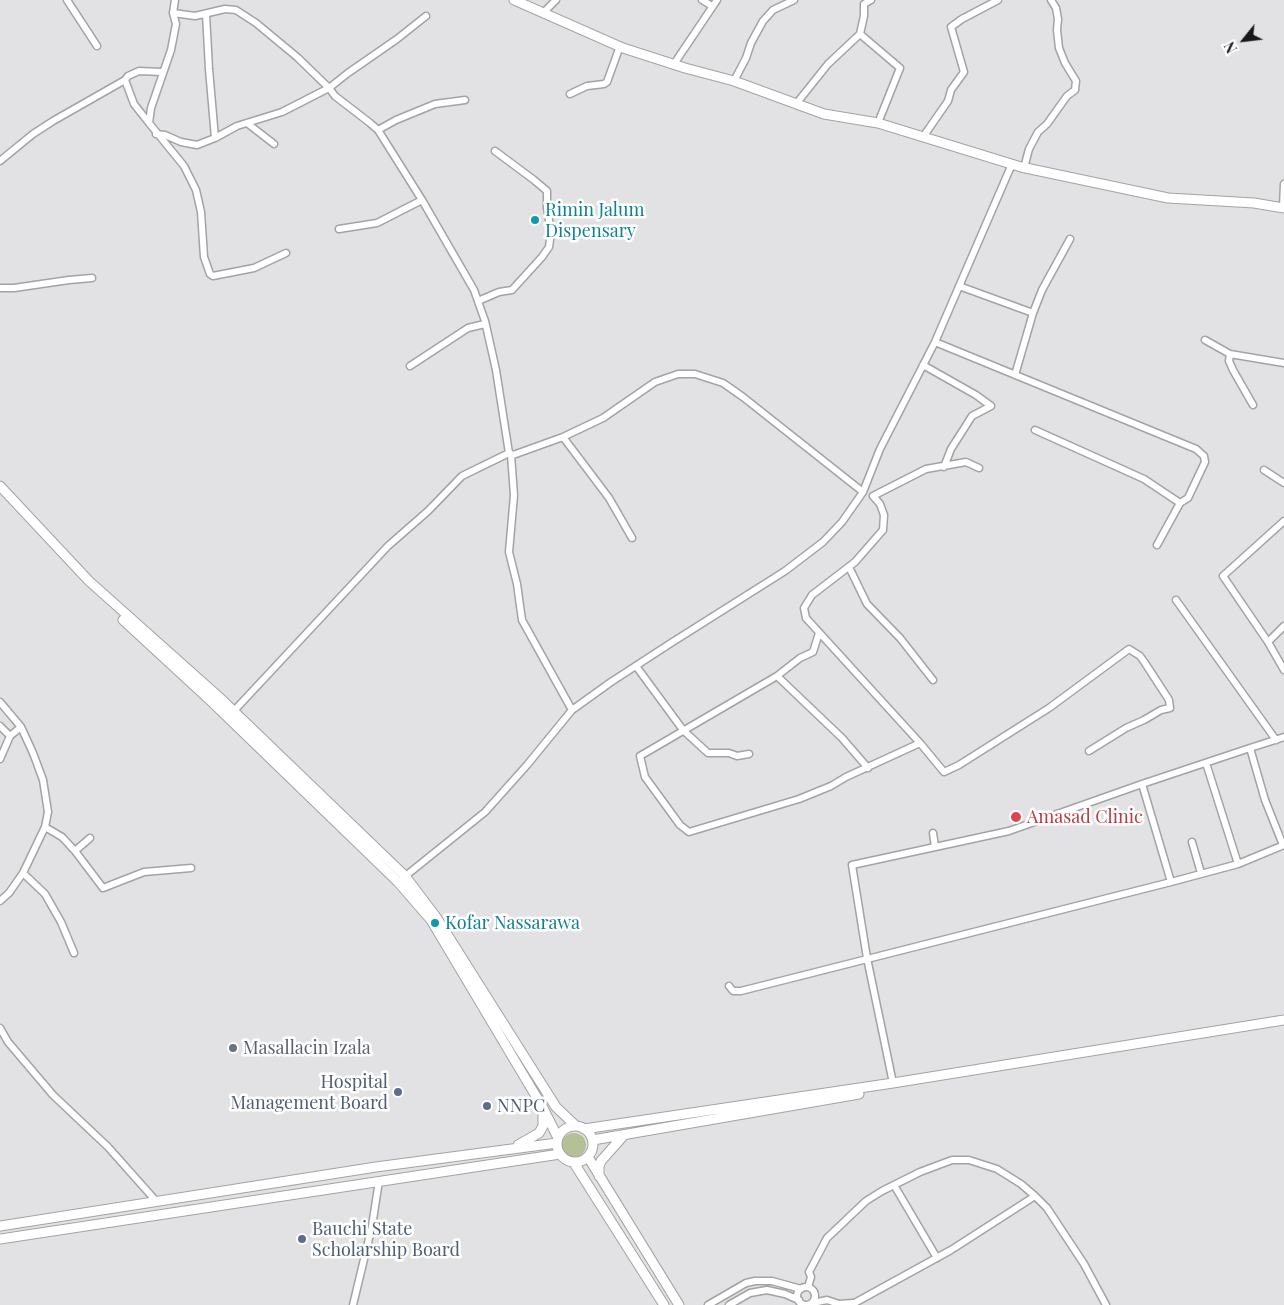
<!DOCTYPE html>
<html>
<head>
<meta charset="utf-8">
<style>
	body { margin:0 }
	#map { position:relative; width:1284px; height:1305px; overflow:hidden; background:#e2e2e5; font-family:"Playfair Display",serif }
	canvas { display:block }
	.north { position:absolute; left:1219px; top:15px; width:50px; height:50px; -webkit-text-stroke:4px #fff; paint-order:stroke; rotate:241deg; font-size:14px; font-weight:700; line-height:20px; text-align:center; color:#181819 }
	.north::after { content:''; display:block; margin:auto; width:18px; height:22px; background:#181819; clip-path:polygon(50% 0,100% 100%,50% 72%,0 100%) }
</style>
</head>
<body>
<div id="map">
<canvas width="1284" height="1305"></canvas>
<div class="north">N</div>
</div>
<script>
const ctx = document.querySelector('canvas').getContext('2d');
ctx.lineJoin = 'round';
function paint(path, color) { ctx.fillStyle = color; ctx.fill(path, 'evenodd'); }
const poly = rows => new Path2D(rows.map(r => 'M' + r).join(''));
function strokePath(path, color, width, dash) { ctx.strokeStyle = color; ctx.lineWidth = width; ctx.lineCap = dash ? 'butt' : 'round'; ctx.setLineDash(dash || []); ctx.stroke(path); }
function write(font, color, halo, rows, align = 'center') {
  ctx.font = font + ' "Playfair Display",serif'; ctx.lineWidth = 5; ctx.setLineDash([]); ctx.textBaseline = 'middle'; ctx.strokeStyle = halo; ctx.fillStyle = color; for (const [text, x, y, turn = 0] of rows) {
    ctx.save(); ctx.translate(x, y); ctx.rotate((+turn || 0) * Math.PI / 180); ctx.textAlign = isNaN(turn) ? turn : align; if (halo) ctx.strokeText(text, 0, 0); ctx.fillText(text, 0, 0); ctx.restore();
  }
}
paint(poly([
	'562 1145a12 12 0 1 1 24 0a12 12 0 1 1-24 0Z'
]), '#b4c095');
const street = poly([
	[67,0,97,46],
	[175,0,173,13,176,24,171,50,151,108,149,123,184,166,196,190,201,212,204,257,210,274,213,276,254,268,286,253],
	[702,0,712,6],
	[871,0,864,4,864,16,860,34,900,68,878,123],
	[544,12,556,0],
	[173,13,195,16,225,9,236,10,256,23,297,57,329,88,335,96,370,123,378,130,422,200,474,290,485,321,496,370,509,453,513,455,563,437,609,498,632,538],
	[206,14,209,69,215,138],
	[674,64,717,0],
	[125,80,128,76,139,71,162,72],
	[734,81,746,58,751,43,763,21,773,10,794,0],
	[570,94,587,86,604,84,607,82,620,46],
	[796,104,828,64,860,34],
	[247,123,274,144],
	[378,130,396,120,435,104,465,100],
	[156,134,165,135,181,142,197,145,215,138,237,126,282,112,329,88,348,73,397,39,426,16],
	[923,137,948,101,951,90,964,72,951,27,962,19,998,0],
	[0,161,33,134,53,121,125,80,134,104,149,123],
	[1024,168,1029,149,1038,132,1047,124,1067,96,1075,90,1076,81,1065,63,1059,48,1057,30,1058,19,1056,8,1051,0],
	[1283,207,1284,184],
	[339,229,377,223,422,200],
	[959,286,1033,313],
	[0,288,14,288,69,280,92,278],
	[478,301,499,292,512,290,542,257,549,247,551,232,547,208,547,191,534,180,495,151],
	[1205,340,1230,354,1284,363],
	[935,342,1196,449,1204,456,1205,462,1188,498,1180,503,1157,545],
	[1230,354,1229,361,1233,370,1253,405],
	[923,365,976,395,991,406,972,416,951,449,944,467],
	[410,366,468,328,485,324],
	[1015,375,1033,313,1042,290,1070,239],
	[1035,430,1144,479,1180,503],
	[563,437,603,418,655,382,678,374,695,374,723,383,743,397,863,492],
	[511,455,514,495,509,552,517,584,522,620,572,710],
	[979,468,966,462,926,469,873,496,880,504,884,515,883,530,855,562,812,595,804,608,806,618,920,743,944,772,959,765,1049,708,1129,649,1140,656,1145,663,1169,700,1170,708,1161,710,1144,720,1126,728,1089,751],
	[1264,470,1284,483],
	[1284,521,1223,576,1268,642,1284,670],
	[849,567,867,604,900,638,933,680],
	[1176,600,1276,740],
	[819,633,813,652,800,658,777,676,640,756,645,777,680,825,689,832,799,799,831,786,846,777,920,743],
	[1268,642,1284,626],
	[636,666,683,730,708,753,729,753,737,756,749,754],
	[777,676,842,738,868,768],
	[0,702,21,727,33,753,43,780,48,812,45,827,23,873,9,893,0,901],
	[231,714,388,546,428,511,462,476,509,453],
	[0,726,10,736],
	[0,759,10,736,21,727],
	[1206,763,1238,864],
	[1142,784,1171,882],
	[45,827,62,837,75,851,103,888,144,872,191,868],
	[933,833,935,847],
	[1192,842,1201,873],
	[1283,845,1265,800,1250,748,1284,737],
	[75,851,90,838],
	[23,873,45,894,61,922,74,953],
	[403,878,485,812,527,765,572,710,611,682,671,643,785,571,823,542,842,522,863,492,880,449,935,342,1012,164],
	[729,986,733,991,741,991,1171,882,1238,864,1284,845],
	[0,1028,8,1042,53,1095,108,1147,156,1201],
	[893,1083,867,958,852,865,1009,831,1142,784,1250,748],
	[894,1185,937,1258],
	[808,1287,811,1277,809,1272,827,1238,866,1201,882,1191,920,1172,952,1160,969,1160,997,1169,1021,1184,1035,1196,1047,1208,1084,1264,1106,1305],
	'797 1296a9 9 0 1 1 18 0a9 9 0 1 1-18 0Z',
	[813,1303,827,1300,839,1304,853,1303],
	[353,1305,372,1226,379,1181],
	[708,1305,746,1283,755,1281,772,1281,801,1289],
	[729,1305,750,1293,767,1290,785,1294,799,1300],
	[851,1305,951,1250,1035,1196]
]);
const secondary = poly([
	[514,0,623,48,685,68,734,81,824,114,878,123,1021,167,1168,198,1254,203,1284,208],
	[0,486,89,581,219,697,405,876,436,917,556,1107,576,1126],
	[123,620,213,703,398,882,431,920,543,1108,558,1138],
	'557 1144a18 18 0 1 1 36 0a18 18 0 1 1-36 0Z',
	[584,1129,893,1083,1284,1020],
	[593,1140,859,1094],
	[518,1145,539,1133,543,1126,543,1111],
	[588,1157,679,1305],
	[574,1163,664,1305],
	[599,1176,599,1166,601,1161,624,1135],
	[0,1226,376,1167,557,1143],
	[0,1239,560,1154]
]);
strokePath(street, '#a3a3a6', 9);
strokePath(secondary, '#a3a3a6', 11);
strokePath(street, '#fff', 6);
strokePath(secondary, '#fff', 9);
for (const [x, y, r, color] of [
	[535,220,5,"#0f9aa8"],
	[1016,817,6,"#e0444e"],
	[435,923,5,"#0f9aa8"],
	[233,1048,5,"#6b7280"],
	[398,1092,5,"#5c6f8a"],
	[487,1106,5,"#5c6f8a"],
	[302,1239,5,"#5c6f8a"]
]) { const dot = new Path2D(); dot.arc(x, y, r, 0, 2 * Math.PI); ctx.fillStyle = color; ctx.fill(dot); strokePath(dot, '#fff', 2); }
write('18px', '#0d838f', '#fff', [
	["Rimin Jalum",545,210],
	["Dispensary",545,231],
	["Kofar Nassarawa",445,923]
], 'left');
write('18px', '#be3a42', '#fff', [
	["Amasad Clinic",1027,817]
], 'left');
write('18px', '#5b616d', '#fff', [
	["Masallacin Izala",243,1048]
], 'left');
write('18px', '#4e5e75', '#fff', [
	["Hospital",388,1082,"right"],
	["Management Board",388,1103,"right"],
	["NNPC",497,1106],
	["Bauchi State",312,1229],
	["Scholarship Board",312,1250]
], 'left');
</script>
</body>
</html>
